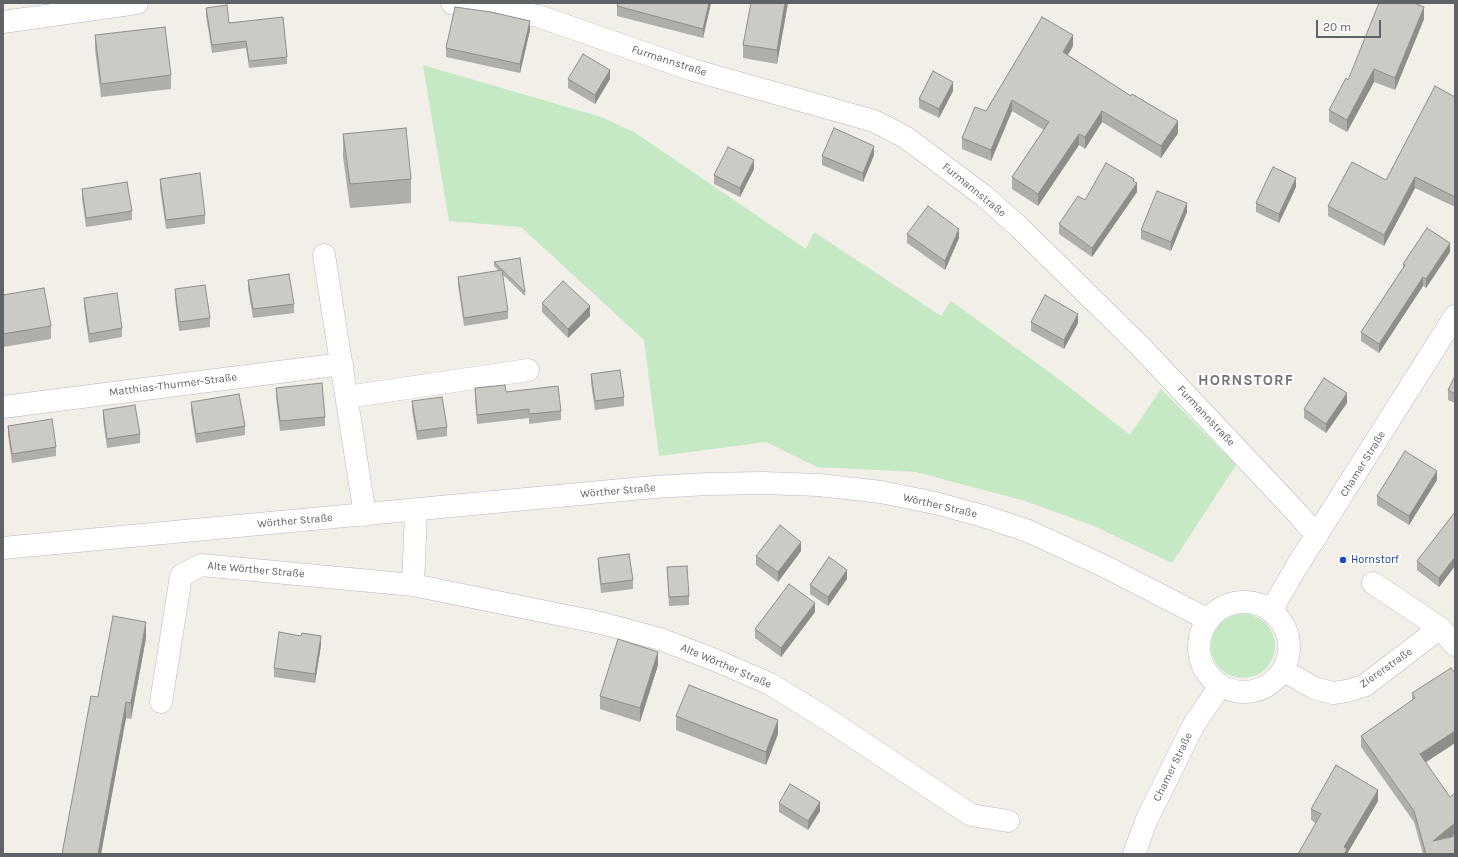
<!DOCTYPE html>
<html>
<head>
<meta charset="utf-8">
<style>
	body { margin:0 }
	#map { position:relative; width:1458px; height:857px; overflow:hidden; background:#f1efe8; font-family:Karla,sans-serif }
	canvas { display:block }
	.frame { position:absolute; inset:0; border:4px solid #5f6368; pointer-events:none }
	.scale { position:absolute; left:1316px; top:20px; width:65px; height:18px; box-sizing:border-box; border:2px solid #5f6368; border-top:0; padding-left:5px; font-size:12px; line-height:14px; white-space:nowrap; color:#5f6368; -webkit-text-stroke:3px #fff; paint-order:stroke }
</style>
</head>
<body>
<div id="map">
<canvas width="1458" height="857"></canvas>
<div class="frame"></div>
<div class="scale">20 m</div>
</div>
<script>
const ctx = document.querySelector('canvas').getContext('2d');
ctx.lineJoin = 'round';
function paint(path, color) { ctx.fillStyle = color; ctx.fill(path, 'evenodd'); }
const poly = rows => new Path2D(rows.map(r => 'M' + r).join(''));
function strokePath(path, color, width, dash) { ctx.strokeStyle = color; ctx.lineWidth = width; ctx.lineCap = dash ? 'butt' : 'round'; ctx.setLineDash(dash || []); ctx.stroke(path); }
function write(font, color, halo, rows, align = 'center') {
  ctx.font = font + ' Karla,sans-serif'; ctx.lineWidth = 4; ctx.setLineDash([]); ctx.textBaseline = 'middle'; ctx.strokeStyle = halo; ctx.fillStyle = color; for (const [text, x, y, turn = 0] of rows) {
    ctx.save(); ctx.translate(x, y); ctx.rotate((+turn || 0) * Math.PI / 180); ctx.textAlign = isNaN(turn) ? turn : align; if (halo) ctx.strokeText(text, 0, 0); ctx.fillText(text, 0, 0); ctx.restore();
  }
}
paint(poly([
	[423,65,601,117,634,132,806,249,814,232,941,316,951,301,1060,380,1130,435,1161,389,1236,465,1172,563,1094,526,1025,501,916,472,817,467,766,442,659,456,644,340,521,227,449,221],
	'1211 646a32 32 0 1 1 64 0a32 32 0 1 1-64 0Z'
]), '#c5e8c5');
const street = poly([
	[452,3,486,6,538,16,693,70,874,121,905,137,984,196,1020,228,1141,347,1298,514,1317,536],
	[3,22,137,3],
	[324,255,365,515],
	[347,397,528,370],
	[3,407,342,364],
	[1373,583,1440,628,1455,645],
	[413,585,416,511],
	[1283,670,1314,688,1333,693,1347,691,1364,686,1440,628],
	[161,702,181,576,201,565,413,585,601,623,660,639,715,660,770,684,824,717,971,815,1008,821]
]);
const secondary = poly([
	[3,548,654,487,708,484,763,483,819,485,881,492,935,503,983,516,1028,531,1104,566,1209,620],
	'1199 647a45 45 0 1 1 90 0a45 45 0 1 1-90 0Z',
	[1271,611,1297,566,1455,316],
	[1134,854,1147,819,1193,726,1220,686]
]);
strokePath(street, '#b5b8bc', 23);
strokePath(secondary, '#b6babf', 23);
strokePath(street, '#fff', 22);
strokePath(secondary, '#fff', 22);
paint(poly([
	[711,3,703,38,617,16,617,6],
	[788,3,777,64,743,58,743,45],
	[206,8,287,57,287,64,249,68,246,48,212,53,206,16],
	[1424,19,1395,90,1374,82,1347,132,1329,122,1329,110],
	[530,30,520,73,446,57,446,48],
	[95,35,171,75,171,89,101,97,95,49],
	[1073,46,1068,55,1178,133,1161,158,1102,122,1085,149,1079,145,1038,206,1012,189,1012,177,1044,130,1012,111,991,161,962,149,962,138],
	[568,79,610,79,595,104,568,88],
	[953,91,939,118,919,108,919,99],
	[1455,97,1455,207,1415,188,1384,246,1328,216,1328,206,1386,180],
	[343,134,411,179,411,203,350,208,343,157],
	[874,155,863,182,822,165,822,156],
	[754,169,740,197,714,184,714,175],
	[160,179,205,215,205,224,166,229,160,188],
	[1134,181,1137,192,1092,257,1059,234,1059,224,1085,200],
	[1296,187,1279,223,1256,212,1256,203],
	[82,189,132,211,132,220,86,227,82,198],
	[1187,212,1171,251,1141,239,1141,230],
	[907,234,959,238,945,270,907,243],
	[1450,252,1426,288,1423,286,1379,353,1361,341,1361,332,1403,268,1403,264],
	[494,262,525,292,525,296,502,274,508,311,508,319,464,326,458,285,458,277,499,271,494,266],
	[248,280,294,304,294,313,253,318,248,289],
	[175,289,210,318,210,327,179,331,175,298],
	[3,295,51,326,51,339,3,347],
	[84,298,122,328,122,337,89,343,84,307],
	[542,303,590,316,568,338,542,312],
	[1031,322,1078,323,1064,349,1031,331],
	[591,374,624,397,624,406,595,410,591,383],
	[1455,376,1455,403,1448,400,1448,390],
	[276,388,325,417,325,426,280,431,276,397],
	[475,388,506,392,561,411,561,420,529,424,529,418,477,424,475,397],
	[412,401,447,427,447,436,417,440,412,410],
	[191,402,245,426,245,435,196,443,191,411],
	[1347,403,1326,433,1304,418,1304,409],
	[103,410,140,434,140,443,107,448,103,419],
	[8,426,56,447,56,456,12,463,8,435],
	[1437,480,1409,525,1377,505,1377,496],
	[1455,512,1455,566,1439,587,1417,570,1417,561],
	[801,551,778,582,756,565,756,556],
	[598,558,633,580,633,589,601,593,598,567],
	[667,567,689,596,689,605,669,606],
	[847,579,828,606,810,594,810,585],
	[815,612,781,657,755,638,755,629],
	[146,638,131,719,126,718,101,854,62,854],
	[321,645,315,683,274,677,274,668],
	[658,665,640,722,600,709,600,696],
	[1455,673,1455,743,1426,762,1452,837,1455,854,1423,854,1414,822,1361,747,1361,736,1412,701,1412,693],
	[676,716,778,734,766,765,676,730],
	[1378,801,1347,854,1315,823,1311,820,1311,809],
	[779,803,820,811,808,830,779,812]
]), '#afaea9');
paint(poly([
	[709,3,711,3,703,38,703,29],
	[785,3,788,3,777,64,777,50],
	[1424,7,1424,19,1395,90,1395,78],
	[530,21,530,30,520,73,520,64],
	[1073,35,1073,46,1063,63,1063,52],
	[1374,69,1374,82,1347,132,1347,120],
	[610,70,610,79,595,104,595,95],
	[953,82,953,91,939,118,939,109],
	[1012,100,1012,111,991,161,991,150],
	[1102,111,1102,122,1085,149,1085,137],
	[1178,121,1178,133,1161,158,1161,146],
	[1079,134,1079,145,1038,206,1038,194],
	[874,146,874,155,863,182,863,173],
	[754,160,754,169,740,197,740,188],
	[1415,177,1415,188,1384,246,1384,235],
	[1296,178,1296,187,1279,223,1279,214],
	[1134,179,1134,187,1137,183,1137,192,1092,257,1092,248],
	[1187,203,1187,212,1171,251,1171,242],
	[959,229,959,238,945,270,945,261],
	[1450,243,1450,252,1426,288,1426,279],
	[1423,277,1423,286,1379,353,1379,344],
	[590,306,590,316,568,338,568,329],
	[1078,314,1078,323,1064,349,1064,340],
	[1347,393,1347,403,1326,433,1326,424],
	[1437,471,1437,480,1409,525,1409,516],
	[801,542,801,551,778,582,778,572],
	[1455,557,1455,566,1439,587,1439,578],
	[847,570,847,579,828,606,828,597],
	[815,603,815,612,781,657,781,648],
	[146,622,146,638,131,719,131,703],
	[321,636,321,645,315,683,315,674],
	[658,652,658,665,640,722,640,708],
	[126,702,126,718,101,854,98,854],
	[778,720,778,734,766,765,766,752],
	[1455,731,1455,743,1420,766,1420,754],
	[1378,790,1378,801,1347,854,1344,854,1344,847],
	[820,802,820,811,808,830,808,821],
	[1455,823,1455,834,1433,853,1433,841]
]), '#8f8d8a');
const building = poly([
	[618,3,709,3,703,29,617,6,618,3],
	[751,3,785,3,777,50,743,45,751,3],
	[1379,3,1414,3,1424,7,1395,78,1374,69,1347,120,1329,110,1346,78,1348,80,1379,3],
	[227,5,229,23,283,17,287,57,249,61,246,41,212,45,206,8,227,5],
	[455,7,491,12,530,21,520,64,446,48,455,7],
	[1042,17,1073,35,1063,52,1131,96,1132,94,1178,121,1161,146,1102,111,1085,137,1079,134,1038,194,1012,177,1049,122,1012,100,991,150,962,138,975,107,986,111,1042,17],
	[165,27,171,75,101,84,95,35,165,27],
	[583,54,610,70,595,95,568,79,583,54],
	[933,71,953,82,939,109,919,99,933,71],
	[1435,86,1455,97,1455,197,1415,177,1384,235,1328,206,1352,162,1386,180,1435,86],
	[406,128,411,179,350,184,343,134,406,128],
	[834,128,874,146,863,173,822,156,834,128],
	[728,147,754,160,740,188,714,175,728,147],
	[1106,163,1134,179,1133,181,1137,183,1092,248,1059,224,1078,196,1085,200,1106,163],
	[1273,167,1296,178,1279,214,1256,203,1273,167],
	[200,173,205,215,166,220,160,179,200,173],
	[127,182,132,211,86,218,82,189,127,182],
	[1157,191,1187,203,1171,242,1141,230,1157,191],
	[928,206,959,229,945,261,907,234,928,206],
	[1427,228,1450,243,1426,279,1423,277,1379,344,1361,332,1405,265,1403,264,1427,228],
	[520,258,525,292,494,262,520,258],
	[502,270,508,311,464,318,458,277,502,270],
	[289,274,294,304,253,309,248,280,289,274],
	[563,281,590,306,568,329,542,303,563,281],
	[205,285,210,318,179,322,175,289,205,285],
	[44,288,51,326,3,334,3,295,44,288],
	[117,293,122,328,89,334,84,298,117,293],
	[1045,295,1078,314,1064,340,1031,322,1045,295],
	[620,370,624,397,595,401,591,374,620,370],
	[1455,376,1455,394,1448,390,1455,376],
	[1324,378,1347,393,1326,424,1304,409,1324,378],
	[322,383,325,417,280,421,276,388,322,383],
	[505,385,506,392,558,386,561,411,529,414,529,409,477,415,475,388,505,385],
	[239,394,245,426,196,434,191,402,239,394],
	[442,397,447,427,417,431,412,401,442,397],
	[135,405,140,434,107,439,103,410,135,405],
	[52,419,56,447,12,454,8,426,52,419],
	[1405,451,1437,471,1409,516,1377,496,1405,451],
	[1455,512,1455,557,1439,578,1417,561,1455,512],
	[780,525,801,542,778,572,756,556,780,525],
	[629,554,633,580,601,584,598,558,629,554],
	[829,557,847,570,828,597,810,585,829,557],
	[687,566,689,596,669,597,667,567,687,566],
	[789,584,815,603,781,648,755,629,789,584],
	[113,616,146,622,131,703,126,702,98,854,62,854,91,696,98,697,113,616],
	[279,632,301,636,302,633,321,636,315,674,274,668,279,632],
	[618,639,658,652,640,708,600,696,618,639],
	[1451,668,1455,673,1455,731,1420,754,1450,797,1455,793,1455,823,1433,841,1455,836,1455,854,1426,854,1414,811,1361,736,1415,698,1412,693,1451,668],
	[689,685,778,720,766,752,676,716,689,685],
	[1336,765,1378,790,1344,847,1347,849,1344,854,1298,854,1321,814,1311,809,1336,765],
	[790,784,820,802,808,821,779,803,790,784]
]);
paint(building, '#cccac5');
strokePath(building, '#8f8d8a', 1);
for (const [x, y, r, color] of [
	[1343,560,4,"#1a4fb4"]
]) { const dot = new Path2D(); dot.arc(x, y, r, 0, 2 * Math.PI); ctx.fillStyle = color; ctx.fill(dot); strokePath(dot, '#fff', 1.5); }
write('11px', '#5f6368', '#fff', [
	["Furmannstraße",669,61,18],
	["Furmannstraße",974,190,39],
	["Matthias-Thurmer-Straße",173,385,-7],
	["Furmannstraße",1206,416,47],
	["Chamer Straße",1363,464,-58],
	["Wörther Straße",618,491,-5],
	["Wörther Straße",940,506,13],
	["Wörther Straße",295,521,-5],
	["Alte Wörther Straße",256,570,5],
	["Alte Wörther Straße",726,666,23],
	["Ziererstraße",1386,668,-35],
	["Chamer Straße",1173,767,-64]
]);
write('11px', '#164399', '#fff', [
	["Hornstorf",1351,560]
], 'left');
ctx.letterSpacing = '1px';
write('bold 15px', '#70757a', '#fff', [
	["HORNSTORF",1246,381]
]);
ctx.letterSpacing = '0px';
</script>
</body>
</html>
